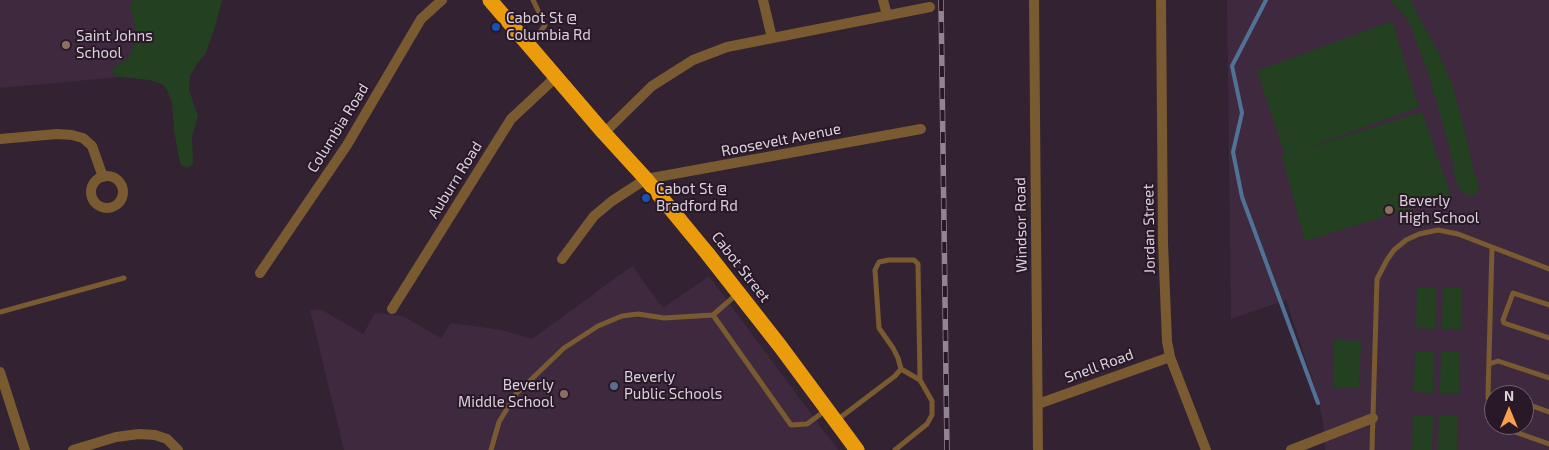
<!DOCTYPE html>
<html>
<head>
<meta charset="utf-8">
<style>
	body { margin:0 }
	#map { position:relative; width:1549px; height:450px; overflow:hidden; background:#322232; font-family:"Exo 2",sans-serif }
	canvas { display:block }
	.north { position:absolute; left:1484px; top:385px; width:50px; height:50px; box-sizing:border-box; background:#281828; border:1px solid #706270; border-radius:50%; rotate:0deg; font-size:14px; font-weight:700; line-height:20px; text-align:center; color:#dcd2dc }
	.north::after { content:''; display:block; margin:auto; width:18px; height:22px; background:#f9a04c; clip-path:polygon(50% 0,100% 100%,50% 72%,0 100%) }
</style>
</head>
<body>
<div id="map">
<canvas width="1549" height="450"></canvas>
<div class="north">N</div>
</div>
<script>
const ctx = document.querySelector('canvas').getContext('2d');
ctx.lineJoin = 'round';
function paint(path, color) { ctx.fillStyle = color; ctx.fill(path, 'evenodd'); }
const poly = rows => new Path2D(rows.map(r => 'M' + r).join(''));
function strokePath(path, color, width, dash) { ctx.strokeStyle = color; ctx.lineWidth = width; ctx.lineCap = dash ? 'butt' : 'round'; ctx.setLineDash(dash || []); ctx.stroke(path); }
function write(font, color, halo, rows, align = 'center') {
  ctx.font = font + ' "Exo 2",sans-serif'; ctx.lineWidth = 4; ctx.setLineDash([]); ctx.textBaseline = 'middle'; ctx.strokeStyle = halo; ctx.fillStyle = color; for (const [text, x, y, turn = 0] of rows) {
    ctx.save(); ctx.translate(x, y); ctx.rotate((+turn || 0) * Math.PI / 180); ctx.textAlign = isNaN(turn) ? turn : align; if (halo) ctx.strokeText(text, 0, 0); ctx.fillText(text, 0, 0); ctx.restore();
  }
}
paint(poly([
	[0,0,133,0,131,8,137,34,129,57,115,74,121,77,0,88],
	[1227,0,1549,0,1549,450,1325,450,1323,423,1318,397,1286,300,1231,319],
	[1494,395,1524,395,1524,425,1494,425],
	[632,266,663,308,709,276,838,450,344,450,310,310,322,310,363,334,375,313,403,316,441,338,451,323,502,330,532,339]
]), '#3e293f');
paint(poly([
	[133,0,222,0,215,27,206,53,197,64,190,76,189,90,198,116,192,136,193,164,187,168,181,165,179,158,174,130,172,103,167,90,162,84,149,80,121,77,115,75,112,69,129,57,137,34,130,8],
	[1389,0,1410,0,1438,52,1452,84,1463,124,1474,172,1479,185,1478,192,1473,196,1467,195,1461,190,1455,178,1452,157,1429,76,1410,24,1402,12],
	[1392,21,1419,107,1301,150,1422,112,1451,196,1305,241,1282,156,1285,155,1257,71],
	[1417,287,1436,287,1435,329,1416,328],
	[1443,288,1462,288,1461,330,1442,329],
	[1334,340,1361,341,1359,388,1333,387],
	[1415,351,1434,351,1433,393,1414,392],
	[1441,352,1460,352,1459,393,1440,393],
	[1413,415,1433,415,1432,450,1412,450],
	[1439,416,1458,416,1457,450,1438,450]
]), '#234021');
strokePath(poly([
	[1266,0,1232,66,1242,113,1233,152,1242,197,1318,403]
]), '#517297', 4);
strokePath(poly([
	[532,44,545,25,533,0],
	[1492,247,1488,395,1489,408,1494,419],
	[737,294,713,315,791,425,807,424,826,410],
	[1549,305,1513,293,1503,320,1504,323,1549,338],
	[0,312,124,278],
	[1489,364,1498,361,1549,378],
	[1488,395,1503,395],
	[1524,403,1549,412],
	[837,420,895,376,901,369],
	[1500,425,1515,432,1549,444],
	[491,450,499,422,516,394,564,348,598,326,622,316,638,314,664,318,713,315],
	[895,450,927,424,932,415,932,401,920,380,918,264,914,260,889,260,879,262,875,270,879,328,893,348,898,358,901,369,920,380],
	[1372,450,1377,279,1387,260,1394,250,1406,240,1419,234,1438,230,1458,234,1549,269]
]), '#7a5a30', 5);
strokePath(poly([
	[763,0,772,38],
	[883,0,887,15],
	[1034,0,1038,450],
	[1161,0,1163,243,1167,341,1170,357,1206,450],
	[604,133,652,86,693,60,727,47,930,7],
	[0,139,57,134,72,135,83,138,92,146,103,177],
	'91 192a16 16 0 1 1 32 0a16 16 0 1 1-32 0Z',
	[562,259,594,216,612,201,646,179,921,129],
	[260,273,347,145,421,19,442,0],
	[392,309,511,119,556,77],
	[0,372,25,450],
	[1038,404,1170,357],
	[73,450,116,437,139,434,155,435,167,439,178,450],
	[1291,450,1373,418]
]), '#7a5a30', 10);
strokePath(poly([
	[490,0,604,133,646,179,707,253,780,346,857,450]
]), '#eb9c0d', 15);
const rail = poly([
	[941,0,947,450]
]);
strokePath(rail, '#928592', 5.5);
strokePath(rail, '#281828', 4, [11]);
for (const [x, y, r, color] of [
	[496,27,5,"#1a4fb4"],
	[66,45,5,"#8d6e63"],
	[646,198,5,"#1a4fb4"],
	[1389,210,5,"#8d6e63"],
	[614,386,5,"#5c6f8a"],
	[564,394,5,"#8d6e63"]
]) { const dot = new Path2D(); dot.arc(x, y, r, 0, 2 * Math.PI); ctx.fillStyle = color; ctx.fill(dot); strokePath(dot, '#281828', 2); }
write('15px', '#dcd2dc', '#281828', [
	["Cabot St @",506,18],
	["Columbia Rd",506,35],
	["Saint Johns",76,36],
	["School",76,53],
	["Cabot St @",656,189],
	["Bradford Rd",656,206],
	["Beverly",1399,201],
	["High School",1399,218],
	["Beverly",624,377],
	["Public Schools",624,394],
	["Beverly",554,385,"right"],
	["Middle School",554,402,"right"]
], 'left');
write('15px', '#dcd2dc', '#281828', [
	["Columbia Road",338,128,-58],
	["Roosevelt Avenue",781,140,-11],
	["Auburn Road",455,180,-58],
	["Windsor Road",1021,225,-91],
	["Jordan Street",1149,229,-91],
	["Cabot Street",741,267,52],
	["Snell Road",1099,366,-20]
]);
</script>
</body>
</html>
